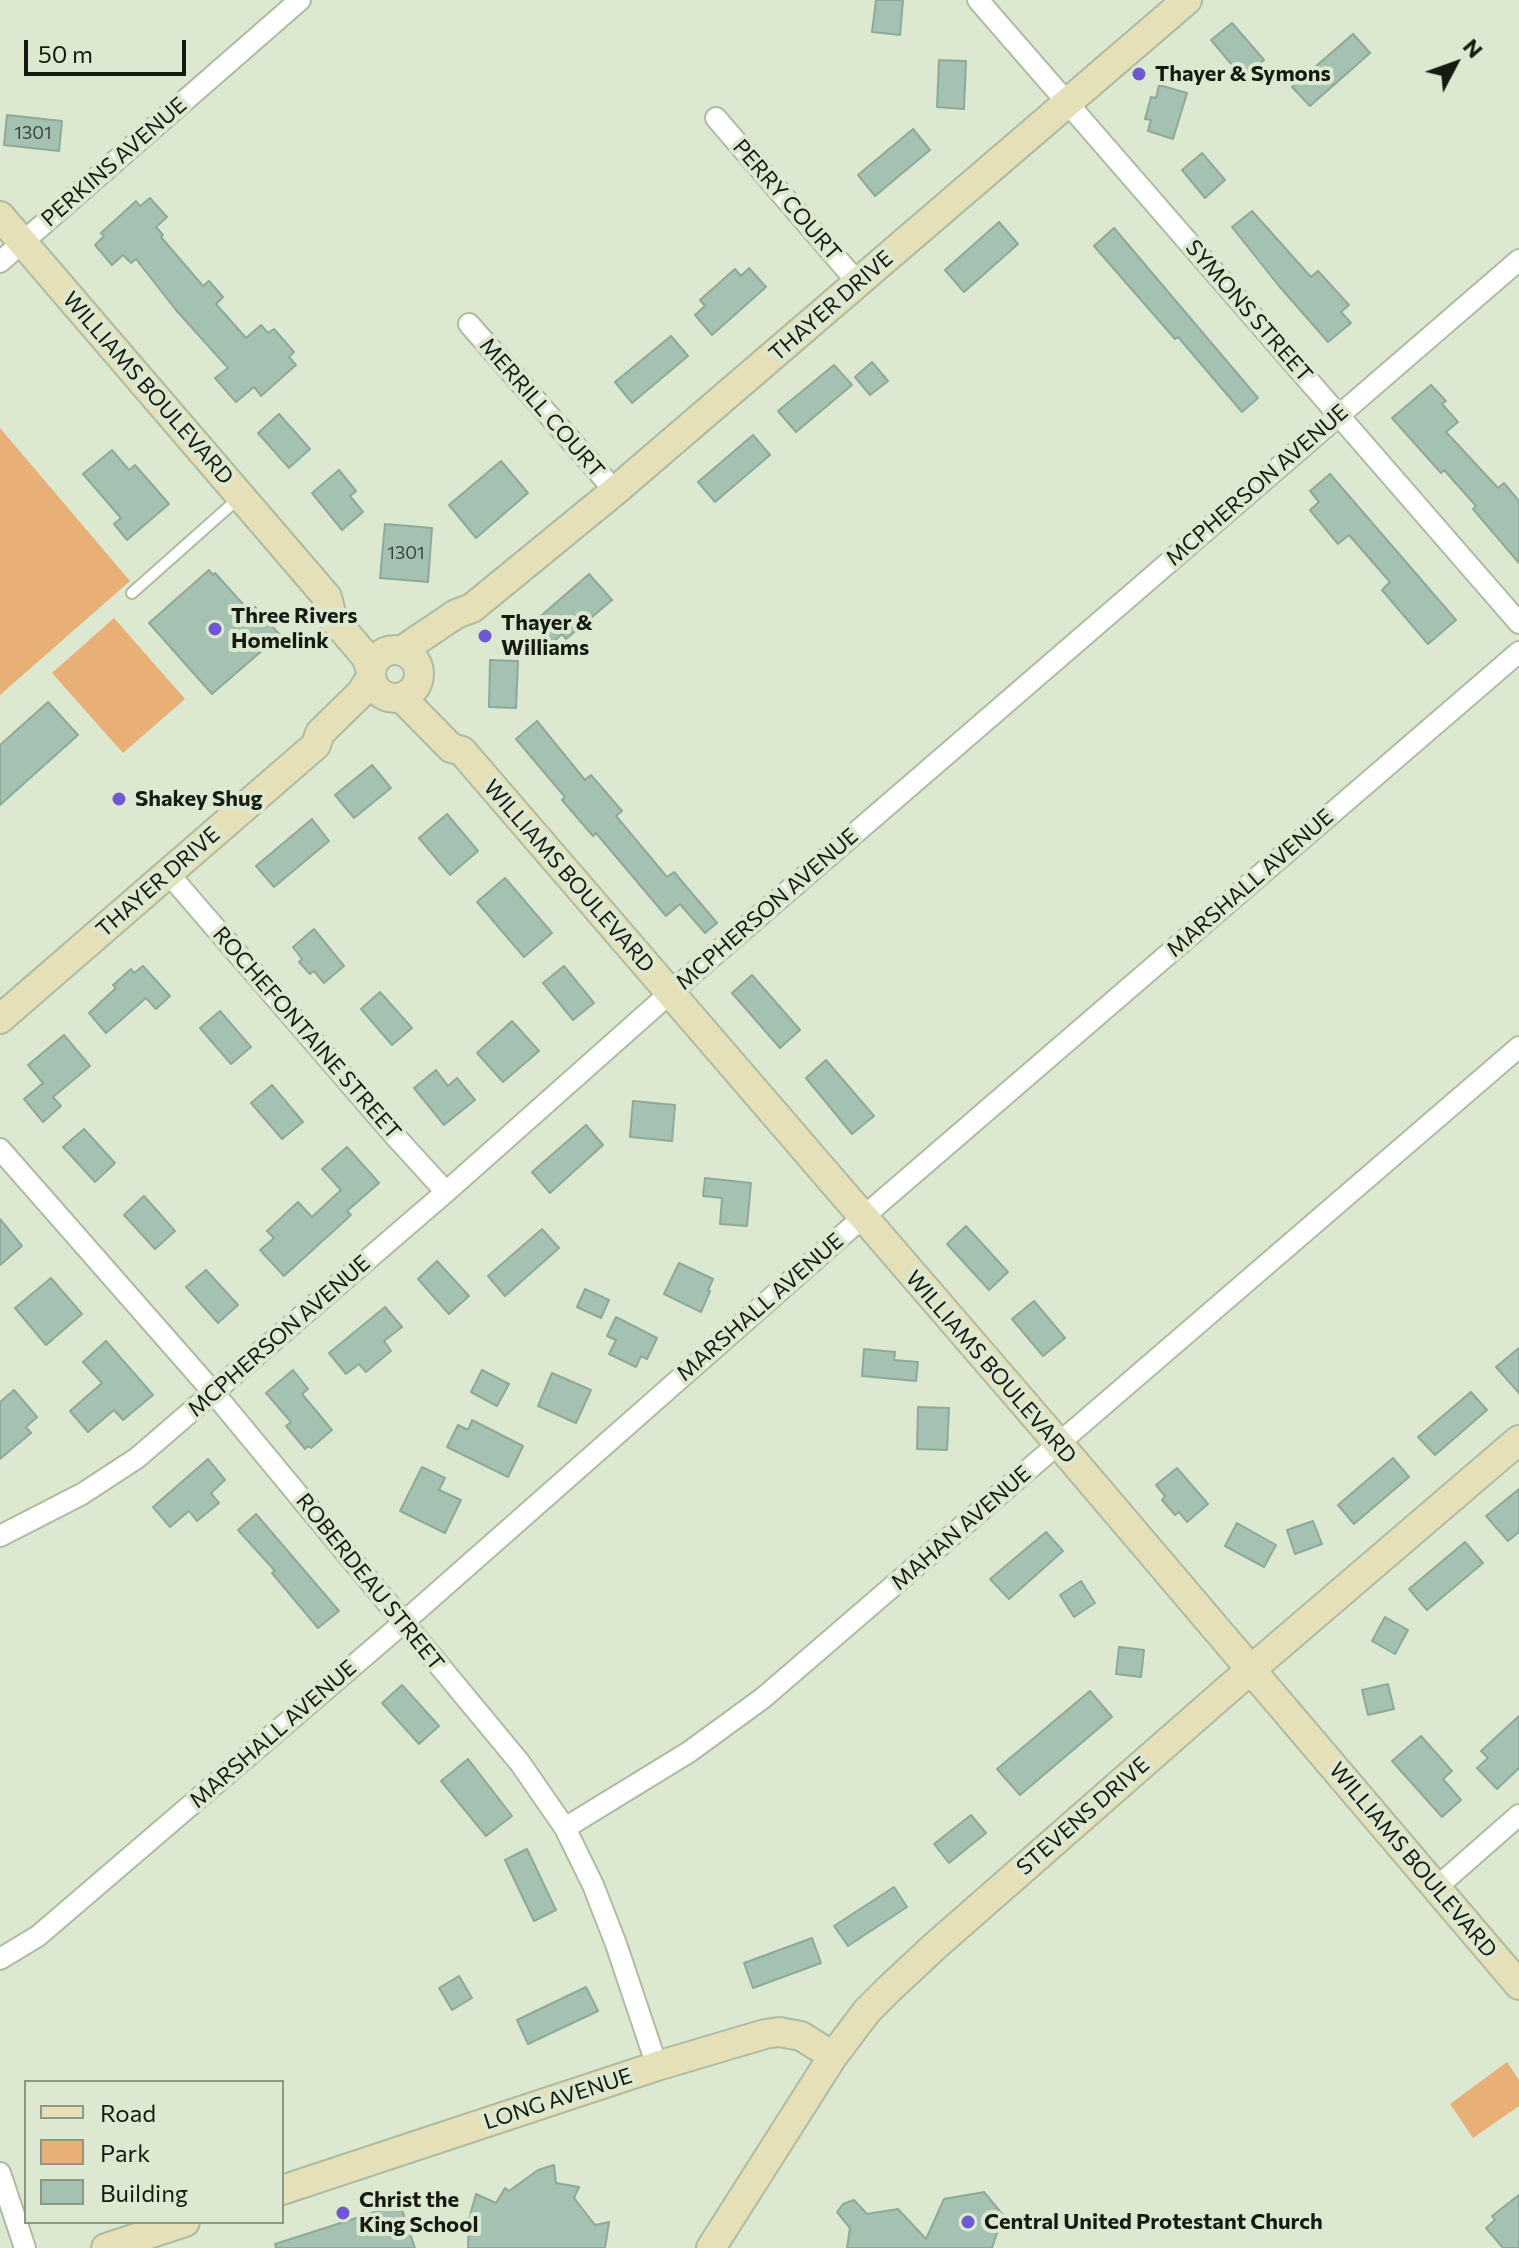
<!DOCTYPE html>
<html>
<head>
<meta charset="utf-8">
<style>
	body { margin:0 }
	#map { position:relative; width:1519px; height:2248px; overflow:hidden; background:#dce9d0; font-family:Commissioner,sans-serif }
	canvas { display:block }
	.legend { position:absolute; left:24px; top:2080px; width:260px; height:144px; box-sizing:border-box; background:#dce9d0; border:2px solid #8d9784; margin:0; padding:10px 14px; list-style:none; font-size:24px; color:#161b11 }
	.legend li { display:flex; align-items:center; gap:16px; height:40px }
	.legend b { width:40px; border:2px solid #8d9784 }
	.north { position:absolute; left:1415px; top:24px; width:80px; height:80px; -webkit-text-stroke:6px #dce9d0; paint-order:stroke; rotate:49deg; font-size:22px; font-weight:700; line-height:32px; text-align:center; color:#161b11 }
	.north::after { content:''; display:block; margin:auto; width:28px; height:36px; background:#161b11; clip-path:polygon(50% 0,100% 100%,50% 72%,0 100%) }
	.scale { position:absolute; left:24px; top:40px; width:162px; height:36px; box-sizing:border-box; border:4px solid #161b11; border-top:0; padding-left:10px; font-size:24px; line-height:28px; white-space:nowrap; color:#161b11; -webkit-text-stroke:6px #dce9d0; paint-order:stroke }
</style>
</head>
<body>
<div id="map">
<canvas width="1519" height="2248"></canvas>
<ul class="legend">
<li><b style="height:10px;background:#e6e0b9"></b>Road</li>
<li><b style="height:22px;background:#e8b076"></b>Park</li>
<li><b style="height:22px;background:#a5c1b1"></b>Building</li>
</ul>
<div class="north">N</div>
<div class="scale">50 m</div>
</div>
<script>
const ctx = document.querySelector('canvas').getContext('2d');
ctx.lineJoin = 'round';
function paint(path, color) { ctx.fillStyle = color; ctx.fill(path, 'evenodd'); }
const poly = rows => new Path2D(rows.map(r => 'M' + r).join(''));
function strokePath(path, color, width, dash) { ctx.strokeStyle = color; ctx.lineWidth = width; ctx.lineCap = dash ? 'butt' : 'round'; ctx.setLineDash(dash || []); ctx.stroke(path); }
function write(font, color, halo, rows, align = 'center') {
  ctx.font = font + ' Commissioner,sans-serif'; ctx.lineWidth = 8; ctx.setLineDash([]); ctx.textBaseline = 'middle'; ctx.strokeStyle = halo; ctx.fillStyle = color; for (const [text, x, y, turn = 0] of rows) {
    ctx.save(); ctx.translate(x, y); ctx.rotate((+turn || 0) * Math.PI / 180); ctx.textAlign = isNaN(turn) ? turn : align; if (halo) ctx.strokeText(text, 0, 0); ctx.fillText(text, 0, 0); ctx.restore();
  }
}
paint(poly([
	[0,428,130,581,0,695],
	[114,618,185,699,123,753,52,673],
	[1507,2062,1519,2080,1519,2106,1473,2138,1450,2104]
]), '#e8b076');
const building = poly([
	[876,0,903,0,900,35,872,32,876,0],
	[1232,23,1264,60,1243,78,1211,40,1232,23],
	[1353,34,1370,53,1310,106,1292,87,1353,34],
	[939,60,966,61,964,109,937,107,939,60],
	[1159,85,1187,93,1173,139,1148,131,1151,120,1145,119,1151,97,1156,98,1159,85],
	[7,115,62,121,59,151,4,145,7,115],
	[913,129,930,150,875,196,858,175,913,129],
	[1202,153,1225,180,1205,198,1182,170,1202,153],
	[150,198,167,217,156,227,163,235,161,237,203,286,209,281,223,297,216,304,246,338,261,325,268,333,274,329,294,352,289,357,296,365,261,396,254,387,236,402,215,378,228,368,176,310,136,259,131,263,123,255,112,265,95,245,104,236,101,233,136,201,140,206,150,198],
	[1252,211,1311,277,1318,271,1349,305,1341,312,1351,323,1328,342,1279,286,1232,227,1252,211],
	[999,222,1018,244,964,292,945,270,999,222],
	[1114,228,1258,398,1242,412,1178,337,1175,339,1094,246,1114,228],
	[749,268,766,287,712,335,695,315,705,306,700,300,735,269,741,276,749,268],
	[671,336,688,356,632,403,615,382,671,336],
	[872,362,888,381,870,395,855,377,872,362],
	[834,365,852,385,796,432,778,411,834,365],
	[1431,385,1446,401,1442,404,1458,422,1446,432,1498,488,1504,483,1519,501,1519,563,1473,509,1476,506,1444,470,1441,473,1392,418,1431,385],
	[279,414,310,449,289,468,258,433,279,414],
	[753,435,770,455,715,502,698,482,753,435],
	[112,450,129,470,135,465,169,504,127,540,114,524,121,518,83,474,112,450],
	[501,461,528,493,476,538,449,505,501,461],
	[339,470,356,491,350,496,363,512,342,530,312,493,339,470],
	[1330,474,1456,620,1428,644,1382,590,1390,582,1349,535,1338,544,1310,510,1319,502,1310,491,1330,474],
	[385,524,432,528,428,582,380,578,385,524],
	[209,570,213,575,215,573,250,612,255,607,280,635,212,694,149,623,209,570],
	[589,574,612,600,566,639,562,634,553,642,535,621,589,574],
	[490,660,518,661,516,708,489,707,490,660],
	[48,702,78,735,0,805,0,745,48,702],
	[537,721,585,780,591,775,622,811,616,816,667,877,674,872,717,923,705,933,680,904,666,916,596,833,593,836,562,800,565,797,516,739,537,721],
	[372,765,391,788,354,818,335,795,372,765],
	[447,814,478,851,450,875,419,838,447,814],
	[312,819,329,841,274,887,256,866,312,819],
	[505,878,552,933,524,957,477,902,505,878],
	[314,929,344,966,324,983,314,971,310,974,299,962,302,959,293,947,314,929],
	[143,966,170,996,156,1009,146,998,106,1033,89,1013,116,988,113,985,131,969,134,973,143,966],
	[564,966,594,1003,573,1020,543,983,564,966],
	[752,975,800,1030,780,1048,732,993,752,975],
	[380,992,412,1028,392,1045,361,1009,380,992],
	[220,1011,251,1047,231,1064,200,1028,220,1011],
	[512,1021,539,1051,503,1082,477,1053,512,1021],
	[64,1035,90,1066,53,1097,61,1106,43,1122,24,1099,43,1083,28,1065,64,1035],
	[826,1060,874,1116,852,1134,806,1078,826,1060],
	[436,1070,448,1086,457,1078,475,1100,444,1125,414,1088,436,1070],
	[272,1085,303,1122,282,1139,251,1103,272,1085],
	[633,1101,675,1105,672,1141,630,1137,633,1101],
	[586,1125,603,1145,550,1193,532,1172,586,1125],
	[84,1129,115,1163,95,1182,63,1147,84,1129],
	[347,1147,379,1183,347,1211,351,1215,284,1276,260,1250,274,1238,267,1231,298,1202,312,1217,341,1190,322,1169,347,1147],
	[705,1178,751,1183,747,1226,720,1224,722,1198,703,1196,705,1178],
	[144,1196,175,1231,155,1249,124,1215,144,1196],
	[0,1219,22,1246,0,1265,0,1219],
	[966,1226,1008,1272,989,1290,947,1244,966,1226],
	[542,1229,559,1248,505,1296,488,1276,542,1229],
	[437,1261,469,1296,449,1314,418,1279,437,1261],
	[679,1263,713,1279,708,1290,710,1291,701,1312,664,1294,679,1263],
	[206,1270,238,1305,218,1323,186,1287,206,1270],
	[51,1278,82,1314,46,1345,15,1308,51,1278],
	[585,1289,609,1300,601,1318,577,1307,585,1289],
	[1034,1301,1065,1338,1043,1356,1012,1319,1034,1301],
	[385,1307,402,1327,384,1341,391,1351,366,1372,359,1364,346,1374,329,1353,385,1307],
	[616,1317,657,1338,647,1359,641,1356,636,1367,609,1354,616,1340,607,1336,616,1317],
	[106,1341,153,1395,123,1420,114,1410,88,1432,70,1411,102,1383,83,1362,106,1341],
	[1519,1348,1519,1393,1496,1367,1519,1348],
	[864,1349,895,1352,894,1360,918,1362,916,1381,862,1376,864,1349],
	[293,1370,308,1389,302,1394,332,1430,311,1448,308,1446,305,1449,286,1426,291,1422,266,1393,293,1370],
	[482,1370,509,1384,497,1406,471,1392,482,1370],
	[552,1373,591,1390,576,1423,538,1406,552,1373],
	[14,1390,37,1417,26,1427,31,1433,0,1459,0,1402,14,1390],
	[1471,1392,1487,1410,1435,1455,1418,1437,1471,1392],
	[918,1407,949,1408,947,1450,917,1449,918,1407],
	[472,1420,523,1446,508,1477,447,1447,458,1425,468,1430,472,1420],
	[1393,1458,1409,1477,1354,1524,1338,1505,1393,1458],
	[208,1459,225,1480,211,1493,219,1503,197,1521,189,1511,170,1527,153,1507,208,1459],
	[422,1467,445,1478,439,1490,461,1500,445,1533,400,1511,422,1467],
	[1177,1468,1208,1504,1187,1522,1179,1512,1175,1515,1162,1500,1165,1496,1156,1485,1177,1468],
	[1519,1489,1519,1532,1508,1541,1486,1516,1519,1489],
	[256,1514,339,1611,318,1628,272,1573,275,1571,238,1530,256,1514],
	[1313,1521,1322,1544,1295,1554,1287,1530,1313,1521],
	[1237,1523,1276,1545,1264,1567,1225,1546,1237,1523],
	[1046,1532,1063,1551,1009,1599,990,1579,1046,1532],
	[1465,1542,1483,1563,1427,1610,1409,1589,1465,1542],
	[1081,1581,1095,1603,1074,1617,1060,1595,1081,1581],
	[1385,1617,1408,1630,1395,1654,1372,1641,1385,1617],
	[1119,1647,1144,1650,1141,1677,1116,1674,1119,1647],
	[1388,1684,1394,1709,1368,1715,1362,1690,1388,1684],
	[402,1685,439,1726,419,1744,382,1703,402,1685],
	[1090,1691,1112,1717,1020,1795,997,1769,1090,1691],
	[1519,1716,1519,1768,1497,1789,1477,1768,1488,1758,1481,1751,1519,1716],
	[1421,1736,1452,1771,1443,1779,1461,1800,1442,1817,1392,1761,1421,1736],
	[468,1759,512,1816,486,1836,441,1781,468,1759],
	[971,1815,986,1833,949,1863,934,1844,971,1815],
	[527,1849,556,1910,534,1921,505,1860,527,1849],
	[894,1887,907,1907,848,1946,834,1926,894,1887],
	[812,1938,821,1963,753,1988,744,1963,812,1938],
	[459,1976,472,1998,452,2010,439,1988,459,1976],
	[586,1987,598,2011,528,2044,517,2020,586,1987],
	[554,2165,556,2183,579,2187,574,2198,595,2225,609,2222,605,2248,468,2248,469,2219,476,2194,496,2203,505,2188,509,2191,538,2170,554,2165],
	[984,2192,1003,2215,992,2248,847,2248,850,2228,837,2212,843,2204,854,2200,867,2214,898,2209,926,2239,944,2199,984,2192],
	[1519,2195,1519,2248,1503,2248,1486,2228,1495,2220,1492,2216,1519,2195],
	[400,2204,415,2248,276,2248,275,2244,400,2204]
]);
paint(building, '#a5c1b1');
strokePath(building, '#8da99a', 2);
const lane = poly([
	[132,593,240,497]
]);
const street = poly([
	[978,0,1519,623],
	[716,118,858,283],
	[0,262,300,0],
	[469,324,615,491],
	[168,873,394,1135,446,1192],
	[0,1149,213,1392,520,1763,565,1828,593,1885,616,1944,657,2066],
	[0,1536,82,1494,137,1458,446,1192,670,993,1519,260],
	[565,1828,689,1752,763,1698,1519,1047],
	[1437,1887,1519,1815],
	[0,1959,38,1936,388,1636,862,1218,1519,652],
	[0,2173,25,2248]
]);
const secondary = poly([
	[0,216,327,597,332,617,366,657,371,670],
	'371 674a24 24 0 1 1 48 0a24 24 0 1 1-48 0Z',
	[401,651,456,614,472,608,615,491,1187,0],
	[401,697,451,748,462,751,1059,1444,1519,1985],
	[0,1019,316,745,320,733,361,693,371,677],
	[282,2190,657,2066,765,2034,779,2032,801,2036,833,2056],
	[106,2248,185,2222],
	[711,2248,833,2056,867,2011,888,1990,934,1947,1226,1691,1519,1440]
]);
strokePath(lane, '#aebba2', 14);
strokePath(street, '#aebba2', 24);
strokePath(secondary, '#aebba2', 32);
strokePath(lane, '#fff', 10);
strokePath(street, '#fff', 20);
strokePath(secondary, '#e6e0b9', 28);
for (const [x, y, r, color] of [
	[1139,74,8,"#6f58d2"],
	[215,629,8,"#6f58d2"],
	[485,636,8,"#6f58d2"],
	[119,799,8,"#6f58d2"],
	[343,2213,8,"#6f58d2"],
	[968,2222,8,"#6f58d2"]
]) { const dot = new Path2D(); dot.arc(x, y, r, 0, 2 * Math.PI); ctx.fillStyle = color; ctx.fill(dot); strokePath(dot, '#dce9d0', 3); }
write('18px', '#3a4439', null, [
	["1301",33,133],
	["1301",406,553]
]);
write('bold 22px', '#161b11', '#dce9d0', [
	["Thayer & Symons",1155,74],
	["Three Rivers",231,616],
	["Homelink",231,641],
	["Thayer &",501,623],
	["Williams",501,648],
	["Shakey Shug",135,799],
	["Christ the",359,2200],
	["King School",359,2225],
	["Central United Protestant Church",984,2222]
], 'left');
write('22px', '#161b11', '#dce9d0', [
	["PERKINS AVENUE",114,162,-41],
	["PERRY COURT",787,200,49],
	["THAYER DRIVE",831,306,-41],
	["SYMONS STREET",1249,311,49],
	["WILLIAMS BOULEVARD",148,388,49],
	["MERRILL COURT",542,408,49],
	["MCPHERSON AVENUE",1257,485,-41],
	["WILLIAMS BOULEVARD",569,876,49],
	["THAYER DRIVE",158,882,-41],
	["MARSHALL AVENUE",1250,883,-41],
	["MCPHERSON AVENUE",767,909,-41],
	["ROCHEFONTAINE STREET",307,1033,49],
	["MARSHALL AVENUE",760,1307,-41],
	["MCPHERSON AVENUE",279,1336,-41],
	["WILLIAMS BOULEVARD",991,1367,49],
	["MAHAN AVENUE",961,1528,-41],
	["ROBERDEAU STREET",370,1582,51],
	["MARSHALL AVENUE",273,1734,-41],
	["STEVENS DRIVE",1083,1816,-41],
	["WILLIAMS BOULEVARD",1413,1860,50],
	["LONG AVENUE",558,2099,-18]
]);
</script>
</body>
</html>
